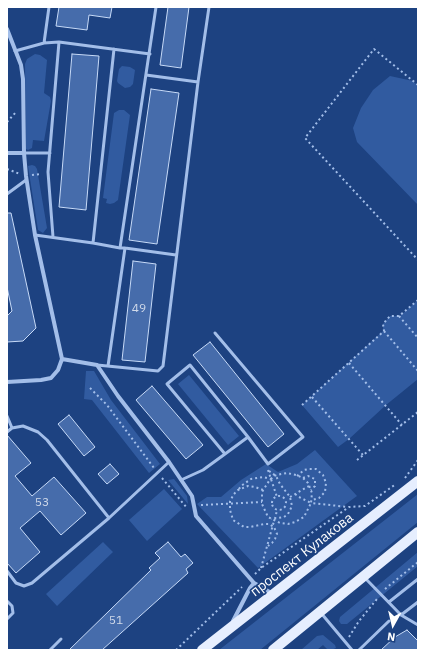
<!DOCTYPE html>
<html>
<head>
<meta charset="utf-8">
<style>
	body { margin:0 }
	#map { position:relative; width:425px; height:657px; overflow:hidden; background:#1d4281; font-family:"IBM Plex Sans",sans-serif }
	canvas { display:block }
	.frame { position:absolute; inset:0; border:8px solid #fff; pointer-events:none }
	.north { position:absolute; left:373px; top:605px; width:40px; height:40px; -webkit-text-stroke:3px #1d4281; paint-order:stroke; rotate:188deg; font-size:11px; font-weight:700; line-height:16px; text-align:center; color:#fff }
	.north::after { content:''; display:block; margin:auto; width:14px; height:18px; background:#fff; clip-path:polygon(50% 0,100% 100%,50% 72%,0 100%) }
</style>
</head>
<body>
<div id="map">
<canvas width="425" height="657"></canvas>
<div class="frame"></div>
<div class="north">N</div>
</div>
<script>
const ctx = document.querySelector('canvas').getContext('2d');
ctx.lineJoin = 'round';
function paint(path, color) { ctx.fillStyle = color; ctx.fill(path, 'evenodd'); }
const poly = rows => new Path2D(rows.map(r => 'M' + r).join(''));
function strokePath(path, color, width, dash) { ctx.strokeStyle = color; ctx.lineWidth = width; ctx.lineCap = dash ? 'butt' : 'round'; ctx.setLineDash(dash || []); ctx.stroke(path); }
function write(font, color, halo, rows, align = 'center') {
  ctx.font = font + ' "IBM Plex Sans",sans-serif'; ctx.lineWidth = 3.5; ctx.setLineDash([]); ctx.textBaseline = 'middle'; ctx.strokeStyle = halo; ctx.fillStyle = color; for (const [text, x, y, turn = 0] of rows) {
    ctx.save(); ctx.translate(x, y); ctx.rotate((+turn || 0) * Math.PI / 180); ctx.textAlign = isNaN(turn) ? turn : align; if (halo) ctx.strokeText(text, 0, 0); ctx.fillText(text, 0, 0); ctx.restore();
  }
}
paint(poly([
	[35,54,40,55,47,60,44,93,50,97,51,101,44,141,33,140,32,148,28,150,26,149,25,64,27,59],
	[122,66,130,67,135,70,133,84,130,87,125,88,118,83,117,81,119,69],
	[390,76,413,81,418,86,418,205,357,142,353,128,361,108,373,90],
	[119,110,124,110,130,115,118,200,114,203,110,204,106,203,107,199,103,198,114,113],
	[32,165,35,166,37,169,47,228,43,233,38,230,28,166],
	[418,300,418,379,386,405,349,439,338,447,302,405,383,331,383,324,390,316,400,316],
	[86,371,94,371,111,400,160,464,149,473,92,400,84,399],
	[189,375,239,436,228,445,178,384],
	[315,450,357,496,258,568,197,504,207,497,221,497,241,480,266,464,278,472,297,464],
	[174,479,187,496,188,504,168,480],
	[164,489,182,509,147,541,129,520],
	[418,494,418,522,260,650,219,650],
	[103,542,113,552,57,606,46,594],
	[418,552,418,566,347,624,341,624,339,621,340,617],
	[323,635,335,645,336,648,331,650,327,649,323,645,317,650,301,650,317,636]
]), '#315ba0');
const building = poly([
	[59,7,112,7,110,18,89,15,87,30,56,26,59,7],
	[168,7,189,7,181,68,160,65,168,7],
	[72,54,99,56,86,210,59,207,72,54],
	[151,89,179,93,157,244,129,240,151,89],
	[7,213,11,213,36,328,23,341,7,342,7,316,12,311,7,287,7,213],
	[133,261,156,264,145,362,122,360,133,261],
	[210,342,284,434,268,447,193,355,210,342],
	[152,386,203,445,186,459,136,400,152,386],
	[69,415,95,447,84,456,58,424,69,415],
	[7,435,31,463,15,476,32,496,54,477,86,513,61,535,40,511,20,528,40,552,16,573,7,563,7,435],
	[110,464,119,474,107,484,98,474,110,464],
	[168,542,181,557,185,554,193,563,186,569,188,573,102,650,69,650,151,570,149,568,160,558,155,553,168,542],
	[407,630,418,641,418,650,381,650,395,637,407,630]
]);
paint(building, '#466cab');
strokePath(building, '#c7daf7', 1);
strokePath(poly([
	[418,85,374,49,305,138,418,260],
	[7,122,16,112],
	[7,169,20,174],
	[32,175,41,174],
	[399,316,418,338],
	[384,331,418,371],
	[349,363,402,425],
	[90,388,107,405,154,468],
	[312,397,363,455],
	[302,405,384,331,383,324,390,316,399,316,418,300],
	[357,460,418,412],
	[268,470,277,497],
	[269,471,276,476,280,484,290,497,292,506,288,514,284,517,271,519],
	[297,476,304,470,309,469,316,469,323,475,326,483,325,492,319,498,312,500],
	[162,478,187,508],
	[303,478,308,476,315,479,315,486,311,490],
	[405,478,418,460],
	[239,489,241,486,251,479,263,477,271,479],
	[263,490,255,487,248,486,238,490,234,494,230,501,230,510,233,520,244,527,250,527,264,524,269,524,274,527,277,534,275,539,272,543,268,546],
	[295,494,299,497,311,503,304,517,295,522,288,524,280,523,268,517,262,504,262,492,269,481,274,476,281,474,287,473,296,475,303,478,308,483,312,493,311,503,348,507],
	'272 503a7 7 0 1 1 14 0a7 7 0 1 1-14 0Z',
	[290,497,309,486],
	[201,505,262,502],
	[275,519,277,510],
	[261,568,274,521],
	[255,574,261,568,349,507,365,506,396,484],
	[385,589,418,562],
	[349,637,359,621,377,599],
	[176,650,242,587]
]), '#a3bee9', 2, [2, 3]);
strokePath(poly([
	[44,43,49,7],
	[15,51,44,43,59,42,150,54],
	[146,75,198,82],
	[24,153,50,153],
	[7,194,26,180],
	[35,235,93,243,120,248],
	[53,237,48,172,59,42],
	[93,243,114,49],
	[125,248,176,255],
	[215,333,303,437,268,464,248,437],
	[97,365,158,371,163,366,198,82,209,7],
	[108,366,125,248,120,248,156,7],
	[7,416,12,428],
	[7,432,12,428,23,426,38,432,47,440,109,518],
	[181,480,203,470,225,454,248,437,190,365,167,384,225,454],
	[7,571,16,583,24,586,32,583,109,518,169,462],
	[365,578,401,615,418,602],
	[7,601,12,606,13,613,7,619],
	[389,602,418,579],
	[321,613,352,650],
	[401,615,418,625],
	[50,650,61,639],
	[359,650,389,621]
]), '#a3bee9', 3);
strokePath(poly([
	[7,29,21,65,23,79,24,153,26,176,35,235,62,359,58,370,51,378,41,380,7,382],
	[7,153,24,153],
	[62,359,97,365,118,396,169,462,192,496,196,516,254,583,273,594],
	[233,621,250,588,254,583]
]), '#a3bee9', 4);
strokePath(poly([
	[202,650,418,481],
	[273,650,418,532]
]), '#e6eefe', 10);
write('12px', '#d1daea', null, [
	["49",139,309],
	["53",42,503],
	["51",116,621]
]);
write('14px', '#fff', '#1d4281', [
	["проспект Кулакова",302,555,-38]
]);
</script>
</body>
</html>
